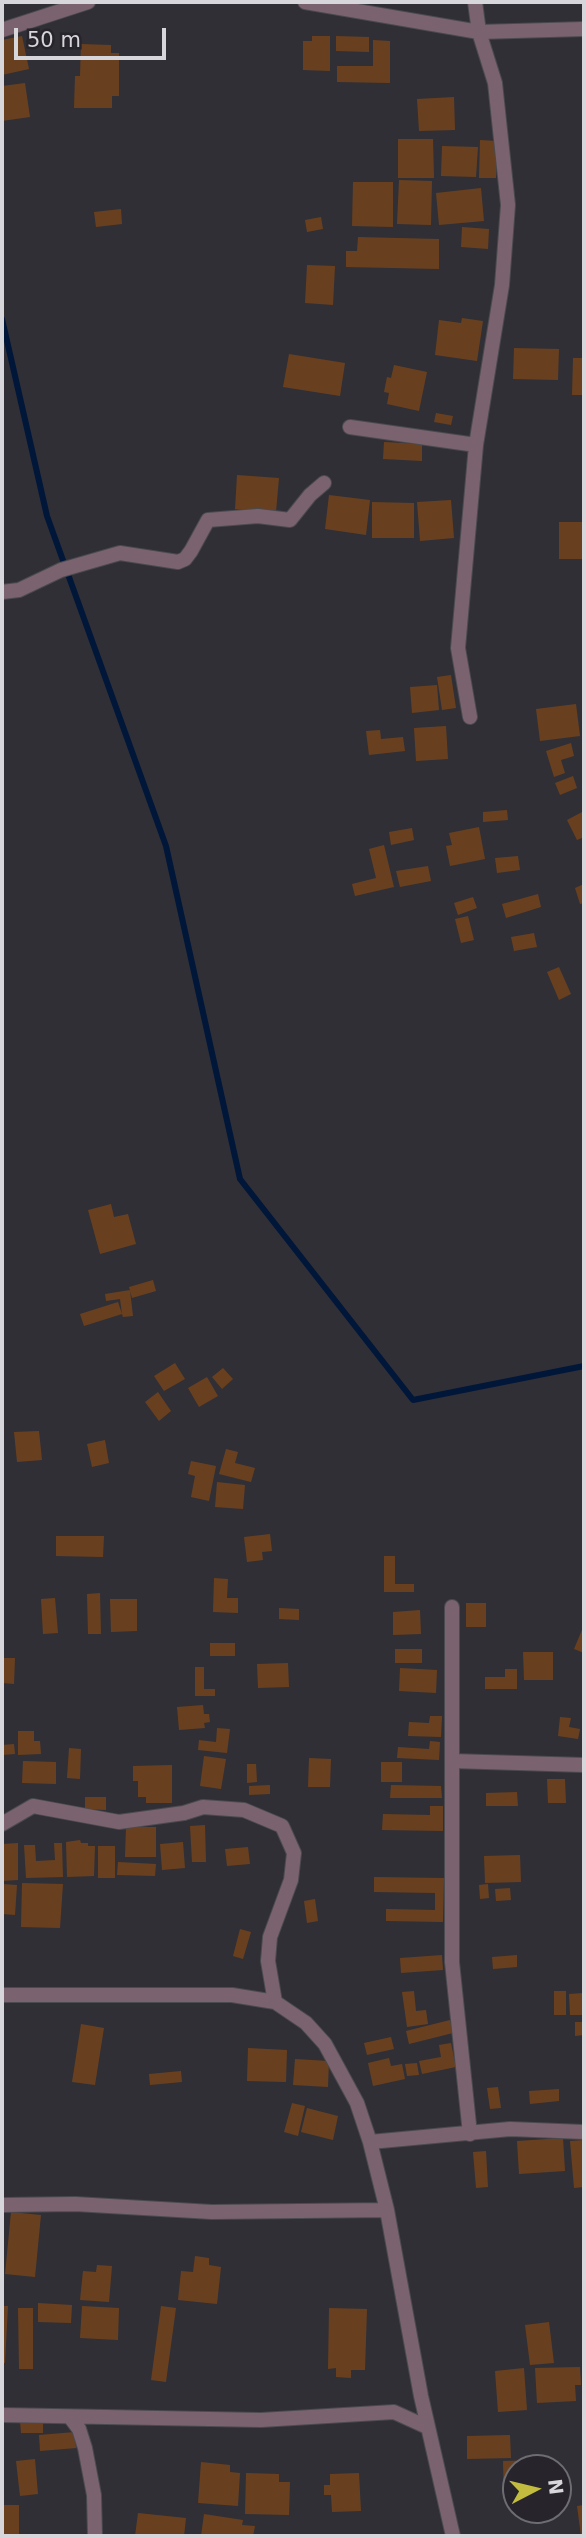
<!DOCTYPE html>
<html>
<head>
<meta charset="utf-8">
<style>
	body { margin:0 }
	#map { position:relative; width:586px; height:2538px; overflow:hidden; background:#302f36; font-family:"DejaVu Sans",sans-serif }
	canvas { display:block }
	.frame { position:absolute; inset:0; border:4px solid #d7d6da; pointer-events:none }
	.north { position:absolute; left:502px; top:2454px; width:70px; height:70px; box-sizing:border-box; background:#27252b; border:2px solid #6d6c71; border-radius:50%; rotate:83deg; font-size:19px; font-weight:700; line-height:28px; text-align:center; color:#d7d6da }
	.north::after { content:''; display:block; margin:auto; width:24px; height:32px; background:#c2bd3f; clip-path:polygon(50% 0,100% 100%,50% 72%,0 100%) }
	.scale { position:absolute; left:14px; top:28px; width:152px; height:32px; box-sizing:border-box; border:4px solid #d7d6da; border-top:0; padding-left:9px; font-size:21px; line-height:24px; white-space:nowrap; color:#d7d6da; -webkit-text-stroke:5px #27252b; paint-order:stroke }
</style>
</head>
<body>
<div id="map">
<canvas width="586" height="2538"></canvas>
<div class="frame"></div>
<div class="north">N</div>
<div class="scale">50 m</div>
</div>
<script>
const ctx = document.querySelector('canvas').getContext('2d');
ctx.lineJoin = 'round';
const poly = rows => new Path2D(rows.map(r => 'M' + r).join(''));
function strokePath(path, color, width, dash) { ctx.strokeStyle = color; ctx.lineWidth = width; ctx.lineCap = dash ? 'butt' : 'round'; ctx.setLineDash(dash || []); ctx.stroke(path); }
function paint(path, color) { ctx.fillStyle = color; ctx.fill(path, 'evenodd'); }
strokePath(poly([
	[2,319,47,516,166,846,240,1179,413,1400,584,1366]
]), '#01173a', 6);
paint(poly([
	[22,36,29,69,2,75,2,40],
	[312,36,330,36,330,71,303,70,303,41,312,41],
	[336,36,369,37,369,52,336,51],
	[373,40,390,41,390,83,337,82,337,66,373,66],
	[81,44,111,45,111,53,119,53,119,96,112,96,112,108,74,108,75,76,80,76],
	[25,83,30,117,2,121,2,86],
	[454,97,455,130,419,131,417,99],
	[398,139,433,139,434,178,398,178],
	[480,140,497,141,496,178,479,178],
	[442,146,478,147,476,177,441,176],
	[399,180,432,181,431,225,397,224],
	[353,182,393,182,393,227,352,226],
	[481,188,484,221,439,225,436,193],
	[121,209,122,224,96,227,94,212],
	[321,217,323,229,307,232,305,220],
	[462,227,489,229,488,249,461,247],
	[358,237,439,239,439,269,346,267,346,251,357,251],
	[307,265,335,266,333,305,305,303],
	[462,318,483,321,477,361,435,355,439,320,461,323],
	[514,348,559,349,558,380,513,379],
	[289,354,345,363,340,396,283,387],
	[573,358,584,358,584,395,572,395],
	[394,365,427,372,419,411,387,404,389,393,384,392,387,377,391,378],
	[436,413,453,416,451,425,434,422],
	[384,442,422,444,422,461,383,459],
	[237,475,279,478,276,512,235,509],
	[329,495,370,500,366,535,325,529],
	[451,500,454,538,420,541,417,502],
	[372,502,414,503,414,538,372,538],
	[559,522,584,522,584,559,559,559],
	[451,675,456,708,442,710,437,677],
	[437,685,439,710,412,713,410,687],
	[576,704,580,736,540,741,536,709],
	[446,726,448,759,416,761,414,728],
	[380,730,381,739,403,737,405,751,369,755,366,731],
	[571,743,574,756,561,760,565,773,554,777,546,751],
	[573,776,577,788,560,795,555,783],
	[507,810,508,820,483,822,483,812],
	[584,811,584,837,577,840,567,820],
	[479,827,485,859,450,866,446,846,452,845,449,833],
	[412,828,414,840,391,845,389,832],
	[384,845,394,887,355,896,352,884,376,878,369,849],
	[518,856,520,870,497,873,495,858],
	[428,866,431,881,400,887,396,871],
	[584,884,584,903,580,904,575,888],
	[538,894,541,907,506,918,502,904],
	[473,897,477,908,458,915,454,903],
	[468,916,474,940,461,943,455,919],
	[534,933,537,947,514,951,511,937],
	[559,967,571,994,559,1000,547,972],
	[111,1204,114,1217,128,1214,136,1244,100,1254,88,1210],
	[153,1280,156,1291,132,1298,129,1287],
	[130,1290,133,1316,123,1317,122,1314,84,1326,80,1314,118,1302,122,1314,120,1299,106,1301,105,1294],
	[175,1363,185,1379,164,1391,154,1376],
	[223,1368,233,1379,222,1389,212,1377],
	[207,1377,218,1396,199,1407,188,1388],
	[158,1392,171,1411,159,1421,145,1402],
	[39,1431,42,1460,17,1462,14,1432],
	[105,1440,109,1463,92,1467,87,1444],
	[226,1449,238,1452,235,1463,255,1468,251,1482,219,1474],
	[191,1461,216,1466,209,1501,191,1497,195,1476,188,1474],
	[217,1482,245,1485,243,1509,215,1507],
	[270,1534,272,1551,262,1552,263,1560,247,1562,244,1537],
	[56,1536,104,1536,103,1557,56,1556],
	[384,1556,395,1556,395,1584,414,1584,414,1592,384,1592],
	[214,1578,228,1579,227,1598,238,1598,238,1613,213,1612],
	[100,1593,101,1634,88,1634,87,1594],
	[55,1598,58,1633,43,1634,41,1599],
	[110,1599,137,1599,137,1631,111,1632],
	[466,1603,486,1603,486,1627,466,1627],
	[279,1608,299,1609,299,1620,279,1619],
	[420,1610,421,1634,393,1635,393,1612],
	[584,1625,584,1653,574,1649],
	[210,1643,235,1643,235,1656,210,1656],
	[395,1649,422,1649,422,1663,395,1663],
	[523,1652,553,1652,553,1680,524,1680],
	[3,1658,15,1658,14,1684,2,1683],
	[288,1663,289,1687,258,1688,257,1664],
	[195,1667,204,1667,204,1689,215,1689,215,1696,195,1696],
	[400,1668,437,1670,436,1693,399,1691],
	[505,1669,517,1669,517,1689,485,1689,485,1677,505,1677],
	[203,1705,204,1714,209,1714,210,1722,204,1723,205,1728,179,1730,177,1707],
	[430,1716,442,1716,441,1737,408,1736,409,1722,429,1723],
	[560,1717,571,1718,569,1727,580,1729,578,1739,558,1736],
	[217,1728,230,1729,227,1753,198,1750,199,1740,216,1742],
	[18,1731,34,1731,34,1741,40,1741,41,1754,18,1755],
	[430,1741,440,1742,439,1760,397,1758,398,1747,429,1749],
	[14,1744,15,1754,2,1755,2,1745],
	[69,1748,81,1749,80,1779,67,1778],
	[204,1756,226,1759,221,1789,200,1786],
	[309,1758,331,1759,330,1787,308,1787],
	[23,1761,56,1762,56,1784,22,1783],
	[381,1762,402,1762,402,1782,381,1782],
	[247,1764,256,1764,257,1782,247,1783],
	[172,1765,172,1803,146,1803,146,1797,138,1797,138,1781,133,1781,133,1766],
	[547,1779,565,1779,566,1803,548,1803],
	[270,1785,270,1794,249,1795,249,1786],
	[391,1785,441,1786,442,1798,390,1798],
	[517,1792,518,1806,486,1806,486,1793],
	[85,1797,106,1797,106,1810,85,1809],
	[430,1806,443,1806,443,1831,382,1830,383,1814,430,1815],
	[205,1825,206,1862,192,1862,190,1826],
	[126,1827,156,1827,156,1857,125,1857],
	[80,1840,81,1843,88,1843,88,1846,95,1846,94,1876,67,1877,66,1842],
	[183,1842,185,1868,162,1870,160,1844],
	[18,1843,18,1880,2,1881,2,1844],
	[54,1843,62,1843,63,1877,26,1878,24,1845,35,1845,36,1861,55,1860],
	[98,1846,115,1846,115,1878,98,1878],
	[248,1847,250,1864,227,1866,225,1849],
	[520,1855,521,1882,485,1883,484,1856],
	[118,1862,156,1864,155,1876,117,1875],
	[374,1877,444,1878,443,1922,386,1921,386,1909,435,1910,435,1893,374,1892],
	[22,1883,63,1884,60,1928,21,1927],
	[2,1884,17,1885,15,1915,2,1914],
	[488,1884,489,1898,480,1899,479,1885],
	[510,1888,511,1900,496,1901,495,1889],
	[315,1899,318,1921,307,1923,304,1901],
	[240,1929,251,1932,243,1959,233,1956],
	[442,1955,443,1970,401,1973,400,1958],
	[517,1955,517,1967,493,1969,492,1957],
	[414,1991,416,2011,426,2010,428,2024,407,2027,402,1992],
	[554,1991,566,1991,566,2015,554,2015],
	[584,1993,584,2015,570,2015,569,1994],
	[450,2020,453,2033,409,2044,406,2031],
	[575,2022,584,2022,584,2035,575,2036],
	[81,2024,104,2028,95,2085,72,2082],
	[391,2037,394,2049,367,2055,364,2043],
	[451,2043,456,2067,422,2074,419,2061,441,2057,439,2045],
	[248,2048,287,2050,286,2082,247,2081],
	[389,2058,391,2066,402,2064,405,2079,373,2086,368,2063],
	[295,2059,329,2061,328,2087,293,2085],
	[417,2063,419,2075,407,2076,405,2064],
	[181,2071,182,2082,150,2085,149,2074],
	[498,2087,501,2108,490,2109,487,2088],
	[559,2089,559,2101,530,2104,529,2091],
	[292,2103,305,2106,298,2136,284,2132],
	[307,2108,338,2116,333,2140,301,2132],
	[563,2138,565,2171,519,2174,517,2141],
	[584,2140,584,2187,574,2188,570,2141],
	[486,2151,488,2187,476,2188,473,2152],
	[11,2212,41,2215,35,2277,5,2274],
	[195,2256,209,2258,209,2265,221,2267,217,2304,178,2300,181,2271,193,2272],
	[97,2265,112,2266,109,2302,80,2300,83,2271,96,2272],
	[38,2303,72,2305,71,2323,38,2322],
	[2,2306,8,2306,5,2363,2,2363],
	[82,2306,119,2308,118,2340,80,2338],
	[161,2306,176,2308,166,2382,151,2380],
	[18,2308,33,2308,33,2369,19,2369],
	[329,2308,367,2309,365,2370,351,2370,351,2378,336,2377,336,2368,328,2369],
	[549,2322,554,2363,530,2365,525,2325],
	[580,2367,581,2385,575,2385,576,2401,537,2403,535,2368],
	[524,2368,527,2410,498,2412,495,2371],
	[20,2421,43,2421,43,2433,21,2433],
	[75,2432,76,2448,40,2451,39,2435],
	[510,2435,511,2458,467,2459,467,2436],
	[35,2459,38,2494,20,2496,16,2461],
	[542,2460,543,2468,516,2468,516,2501,504,2501,503,2461],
	[201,2462,230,2465,230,2472,240,2473,238,2506,198,2503],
	[246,2473,279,2474,279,2482,290,2482,289,2515,245,2514],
	[359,2473,361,2511,332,2512,331,2495,324,2495,324,2485,330,2485,330,2474],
	[2,2505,19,2505,19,2536,2,2536],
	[584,2505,584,2536,581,2536,577,2506],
	[138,2513,186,2518,184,2536,135,2536],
	[204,2514,243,2520,242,2525,255,2526,253,2536,201,2536]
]), '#69401f');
const street = poly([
	[305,2,479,32,584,29],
	[475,2,479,32,495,83,508,205,502,285,476,445],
	[2,30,88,2],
	[350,427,476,445,458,648,470,717],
	[2,592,19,590,61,570,120,553,178,562,185,559,191,551,208,520,258,516,290,520,310,495,324,483],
	[452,1607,452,1962,470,2134],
	[452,1761,584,1765],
	[2,1824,33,1806,119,1822,184,1813,203,1807,244,1810,282,1826,294,1853,291,1880,270,1937,268,1961,275,2002],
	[2,1995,232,1995,275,2002,306,2023,325,2044,357,2103,370,2142,387,2210,421,2396,453,2536],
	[370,2142,510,2129,584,2132],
	[2,2205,75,2204,212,2212,387,2210],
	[2,2415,261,2420,394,2412,427,2427],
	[70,2417,79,2429,85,2448,94,2495,95,2536]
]);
strokePath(street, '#4b4a50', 16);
strokePath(street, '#7a636e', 14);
</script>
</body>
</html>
